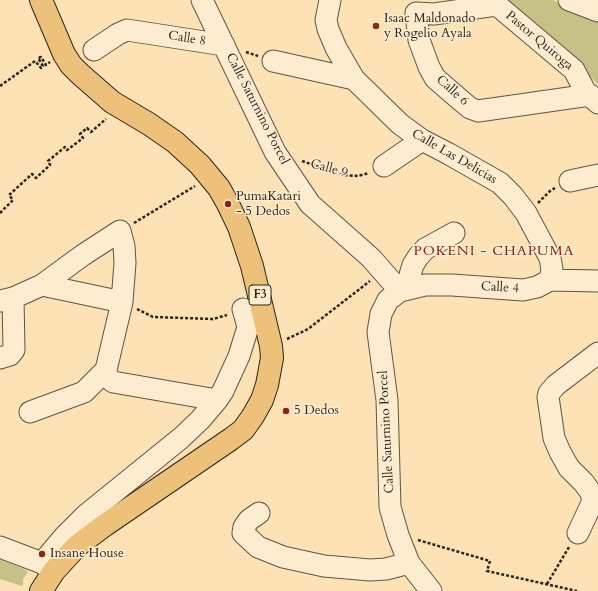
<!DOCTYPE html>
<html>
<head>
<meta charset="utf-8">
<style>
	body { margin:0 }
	canvas { display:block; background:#fce2b5 }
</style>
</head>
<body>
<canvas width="598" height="591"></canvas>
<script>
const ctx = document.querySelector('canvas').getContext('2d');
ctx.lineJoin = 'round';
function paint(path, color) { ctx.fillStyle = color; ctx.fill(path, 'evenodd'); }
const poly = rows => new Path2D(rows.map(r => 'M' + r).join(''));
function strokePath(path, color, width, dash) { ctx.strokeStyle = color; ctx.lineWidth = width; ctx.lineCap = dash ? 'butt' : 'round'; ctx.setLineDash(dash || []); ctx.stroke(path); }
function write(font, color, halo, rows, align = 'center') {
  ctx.font = font + ' Cardo,serif'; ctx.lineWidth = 3; ctx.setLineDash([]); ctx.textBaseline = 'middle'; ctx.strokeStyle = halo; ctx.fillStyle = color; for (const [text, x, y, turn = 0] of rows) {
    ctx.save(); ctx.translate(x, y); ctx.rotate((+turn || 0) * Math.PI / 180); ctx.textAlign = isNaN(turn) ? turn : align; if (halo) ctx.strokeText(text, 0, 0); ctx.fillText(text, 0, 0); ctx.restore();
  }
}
paint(poly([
	[503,0,553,0,598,22,598,84],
	[0,559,24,569,28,572,23,579,23,585,22,586,0,579]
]), '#c7c188');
const minor = poly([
	[202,0,275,152,310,204,371,258,400,291],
	[330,0,326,20,328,29,336,48,354,79,400,124,422,140,449,154,500,183,513,196,526,213,550,258,552,269,550,280],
	[491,0,574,70,585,91,598,103],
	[569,0,598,11],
	[496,5,434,14,416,13,419,40,429,67,435,78,458,98,470,108,478,111,590,95],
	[94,50,118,34,127,30,224,45],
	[273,61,354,79],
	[384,166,422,140],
	[570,181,598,175],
	[42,285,122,302],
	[413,288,410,275,413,265,418,257,425,249,454,233],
	[0,301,13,298,42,285,83,255,120,231,124,246,125,263,122,302,106,370,107,377,113,382,217,400],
	[0,358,10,355,14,350,13,298],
	[30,412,84,392,106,370],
	[259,513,249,520,244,527,243,533,258,547,283,557,324,566,370,570,386,569,409,563],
	[578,533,592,503,592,494,584,483,569,468,560,452,554,438,548,397,549,393,556,385,598,353],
	[0,547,42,563,53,571],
	[42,563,64,537,86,515,181,438,200,420,217,400,223,391,239,356,248,327,243,309],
	[431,591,409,563,398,535,390,507,387,400,378,332,381,314,388,300,400,291,425,285,452,285,523,290,537,287,550,280,598,281]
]);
const highway = poly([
	[41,591,54,571,77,546,105,525,231,439,243,430,253,416,262,400,267,385,272,358,271,346,252,266,239,227,228,204,219,188,200,165,175,142,149,124,112,102,80,74,71,65,64,54,41,0]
]);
strokePath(minor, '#615442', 23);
strokePath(highway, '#2d241b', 24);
strokePath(poly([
	[246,52,258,56],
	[0,86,35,61,41,68,43,66,38,58,41,57,46,65,50,62],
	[302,161,343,175,358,176,369,173],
	[538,203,550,191,555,188],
	[0,213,13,200,9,195,32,174,36,178,50,165,48,161,65,147,67,150,83,138,80,134,87,128,91,132,106,119],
	[134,223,195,186],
	[137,309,153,317,213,319,227,315],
	[287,339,308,329,370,281],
	[418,540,490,561,487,571,577,591],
	[547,584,569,547]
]), '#2d241b', 2.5, [3, 2]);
strokePath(minor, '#fdeccf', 21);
strokePath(highway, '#eec17a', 22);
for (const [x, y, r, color] of [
	[376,26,4,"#8f2418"],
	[228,204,4,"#8f2418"],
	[286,411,4,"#8f2418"],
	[42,554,4,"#8f2418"]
]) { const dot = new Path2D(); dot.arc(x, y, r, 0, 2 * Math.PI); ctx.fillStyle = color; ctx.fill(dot); strokePath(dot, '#fdeccf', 1.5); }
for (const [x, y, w] of [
	[260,295,22]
]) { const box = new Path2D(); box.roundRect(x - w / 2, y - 10, w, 20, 3); ctx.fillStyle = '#fdeccf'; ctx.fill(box); strokePath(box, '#2d241b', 1); }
write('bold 12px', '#2d241b', null, [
	["F3",260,295]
]);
write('13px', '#2d241b', '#fdeccf', [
	["Isaac Maldonado",384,19],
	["y Rogelio Ayala",384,34],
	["PumaKatari",236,197],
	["- 5 Dedos",236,212],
	["5 Dedos",294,411],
	["Insane House",50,554]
], 'left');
write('13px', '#2d241b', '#fdeccf', [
	["Calle 8",187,39,9],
	["Pastor Quiroga",539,41,40],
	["Calle 6",452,91,42],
	["Calle Saturnino Porcel",257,109,63],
	["Calle Las Delicias",454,157,30],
	["Calle 9",329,169,15],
	["Calle 4",500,288,3],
	["Calle Saturnino Porcel",387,432,-93]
]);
ctx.letterSpacing = '1px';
write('14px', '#7a1f14', '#fdeccf', [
	["POKENI - CHAPUMA",494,252]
]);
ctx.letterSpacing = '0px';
</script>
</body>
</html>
